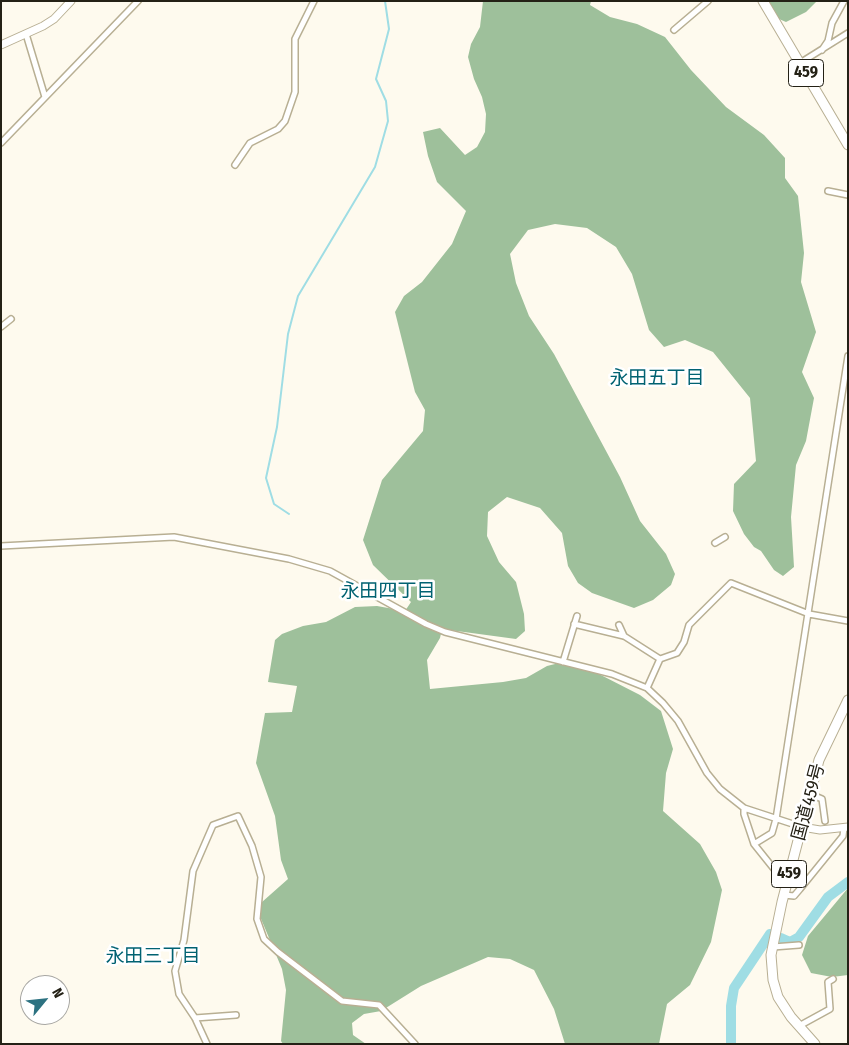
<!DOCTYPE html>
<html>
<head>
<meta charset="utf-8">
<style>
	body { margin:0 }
	#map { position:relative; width:849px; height:1045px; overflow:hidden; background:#fefaee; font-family:"Fira Sans Condensed",sans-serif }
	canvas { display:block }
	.frame { position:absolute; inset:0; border:2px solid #242116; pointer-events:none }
	.north { position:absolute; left:20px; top:975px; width:50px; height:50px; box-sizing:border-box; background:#fff; border:1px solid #a7a6a2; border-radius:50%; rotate:62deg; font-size:14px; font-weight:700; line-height:20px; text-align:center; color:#242116 }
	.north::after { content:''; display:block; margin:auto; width:18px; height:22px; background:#2d7281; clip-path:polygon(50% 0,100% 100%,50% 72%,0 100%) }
</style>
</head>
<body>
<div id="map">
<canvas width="849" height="1045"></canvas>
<div class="frame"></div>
<div class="north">N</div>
</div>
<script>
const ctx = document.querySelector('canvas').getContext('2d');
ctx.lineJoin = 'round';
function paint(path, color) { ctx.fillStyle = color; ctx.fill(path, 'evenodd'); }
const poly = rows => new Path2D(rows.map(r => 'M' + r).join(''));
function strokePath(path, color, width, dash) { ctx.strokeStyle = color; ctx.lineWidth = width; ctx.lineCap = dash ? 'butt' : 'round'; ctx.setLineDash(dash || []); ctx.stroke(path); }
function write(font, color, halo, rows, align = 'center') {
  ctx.font = font + ' "Fira Sans Condensed","Noto Sans JP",sans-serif'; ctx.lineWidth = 5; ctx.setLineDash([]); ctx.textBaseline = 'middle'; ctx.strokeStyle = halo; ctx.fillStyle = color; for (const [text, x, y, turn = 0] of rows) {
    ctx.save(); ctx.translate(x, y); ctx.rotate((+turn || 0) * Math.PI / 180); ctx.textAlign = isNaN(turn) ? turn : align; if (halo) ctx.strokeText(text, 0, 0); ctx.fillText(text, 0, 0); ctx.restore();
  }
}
paint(poly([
	[483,1,591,1,590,5,610,17,637,24,665,37,691,70,726,107,764,135,785,158,785,178,798,196,804,253,801,282,816,332,802,372,814,398,806,441,796,465,791,517,794,567,783,576,774,570,761,551,754,547,744,534,733,511,734,484,756,461,750,398,713,352,685,340,664,347,649,330,632,274,616,247,587,228,555,224,528,230,510,254,516,283,529,316,554,354,620,477,640,521,666,554,675,574,671,585,653,600,634,608,592,593,578,583,568,566,562,533,540,508,507,497,488,512,487,536,499,562,516,582,524,614,525,631,516,639,442,629,440,638,427,660,430,689,503,682,526,678,547,666,563,662,595,672,640,695,661,711,673,749,666,773,663,811,700,844,716,872,722,890,711,942,690,985,667,1004,659,1044,565,1044,554,1009,534,970,510,959,488,957,421,986,381,1011,364,1014,352,1023,353,1035,366,1044,283,1044,281,1041,286,990,282,969,259,914,262,902,288,879,281,860,275,816,256,763,265,713,292,712,297,686,268,682,275,640,282,634,303,626,326,622,355,607,377,606,405,611,411,602,373,565,363,540,382,480,423,431,425,410,415,392,395,312,404,296,422,282,452,244,466,211,437,182,428,156,423,132,440,128,465,155,477,147,485,132,486,114,482,97,474,79,468,57,471,44,480,27],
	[768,1,817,1,806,12,786,22,779,19],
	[848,888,848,975,832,977,811,973,802,955,808,936]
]), '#9ec09b');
strokePath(poly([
	[289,514,274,504,266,478,277,427,288,334,298,296,375,167,388,121,386,101,376,79,389,29,385,1]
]), '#9fdde4', 2);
strokePath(poly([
	[781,938,790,942,799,937,828,897,848,882],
	[731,1044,731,1006,734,988,770,934]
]), '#9fdde4', 10);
const minor = poly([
	[674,30,708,1],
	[26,34,45,97],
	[822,50,828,41,832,23,844,1],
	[800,63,848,33],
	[1,143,138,1],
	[235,165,250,143,278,129,285,121,295,92,295,39,314,1],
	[828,191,848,195],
	[1,327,11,319],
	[715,543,725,537],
	[1,546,174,537,289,559,330,571,426,624,445,632,612,674,647,688,663,703,678,721,707,773,720,789,744,808,802,827],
	[574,624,624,636,660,659],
	[619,625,624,636],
	[563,662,577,616],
	[647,688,660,659,677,653,684,642,689,625,731,583,809,614,848,621],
	[810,794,822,799,825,821],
	[744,808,744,814,754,844,782,879,788,882],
	[754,844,772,833,776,819,848,356],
	[784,895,794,896,800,889,843,836,844,828],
	[773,947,799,945],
	[195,1018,236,1015],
	[799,1026,830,1009,828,982,833,979],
	[207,1044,195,1018,179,994,175,971,184,940,193,871,213,825,238,816,252,846,261,877,257,919,264,939,278,952,342,1001,379,1005,415,1044]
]);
const tertiary = poly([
	[1,45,43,26,54,19,71,1],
	[802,827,820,830,848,827]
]);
const trunk = poly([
	[763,1,848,145],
	[815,1044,791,1017,778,997,773,980,771,955,782,902,819,760,848,700]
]);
strokePath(minor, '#b8af93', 8);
strokePath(tertiary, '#b8af93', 9);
strokePath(trunk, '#b8af93', 11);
strokePath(minor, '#fff', 5);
strokePath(tertiary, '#fff', 7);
strokePath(trunk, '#fff', 9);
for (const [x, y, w] of [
	[806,73,35],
	[789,874,35]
]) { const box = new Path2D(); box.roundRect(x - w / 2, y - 13.5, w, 27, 4); ctx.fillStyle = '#fff'; ctx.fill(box); strokePath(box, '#242116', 1); }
write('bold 16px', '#242116', null, [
	["459",806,73],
	["459",789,874]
]);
write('18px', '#242116', '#fff', [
	["国道459号",809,802,-75]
]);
write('19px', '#016272', '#fff', [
	["永田五丁目",657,379],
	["永田四丁目",388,592],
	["永田三丁目",153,957]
]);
</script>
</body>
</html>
